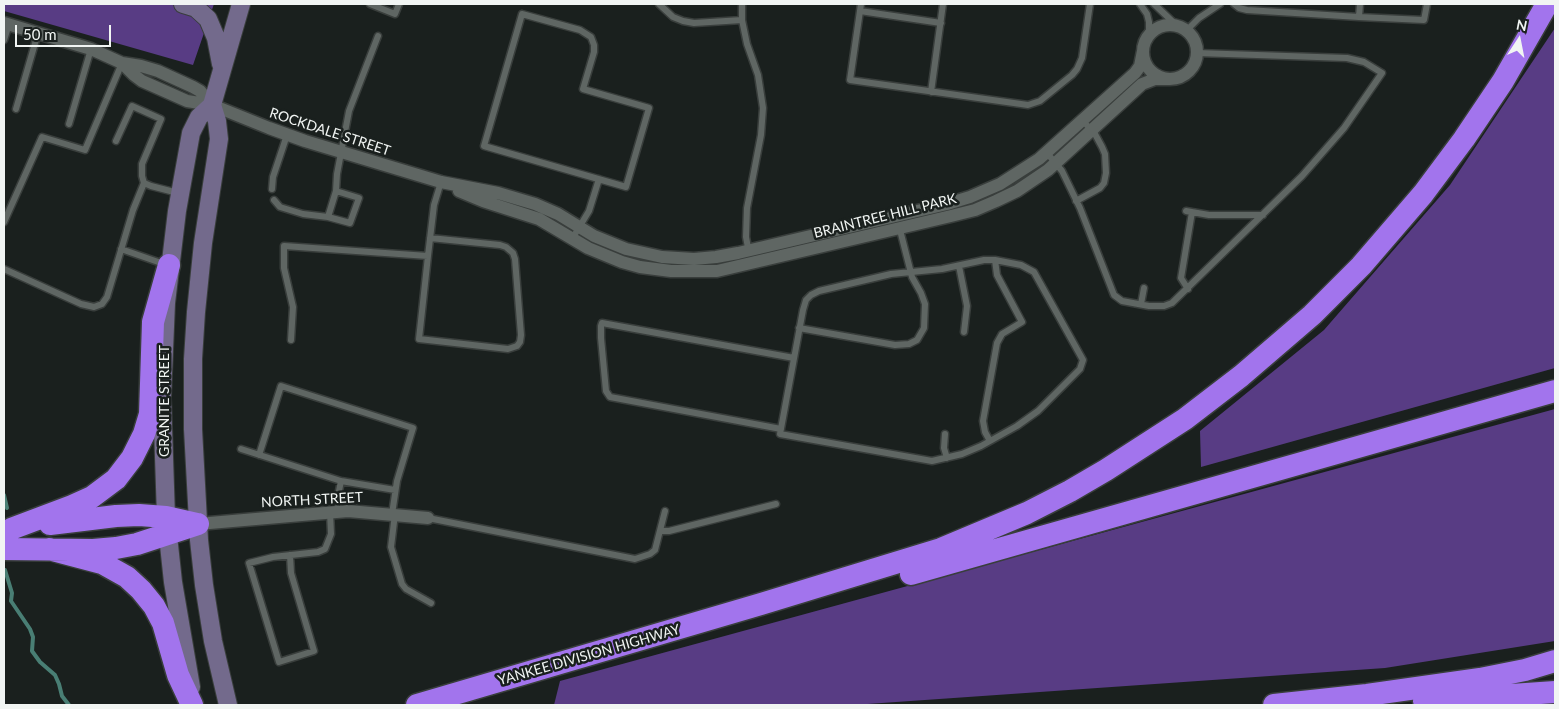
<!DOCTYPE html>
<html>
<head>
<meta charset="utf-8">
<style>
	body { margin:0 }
	#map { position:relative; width:1559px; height:709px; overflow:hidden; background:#1a201e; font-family:Lato,sans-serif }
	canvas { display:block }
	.frame { position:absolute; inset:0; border:5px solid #f1f5f3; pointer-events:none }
	.north { position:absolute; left:1494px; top:15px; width:50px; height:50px; -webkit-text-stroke:4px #1a201e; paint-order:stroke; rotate:11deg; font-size:14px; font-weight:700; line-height:20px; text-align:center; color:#f1f5f3 }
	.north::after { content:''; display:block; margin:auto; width:18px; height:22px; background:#f1f5f3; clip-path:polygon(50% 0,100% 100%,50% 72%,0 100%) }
	.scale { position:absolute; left:15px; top:25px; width:96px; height:22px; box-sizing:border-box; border:2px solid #f1f5f3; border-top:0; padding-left:6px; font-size:15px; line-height:18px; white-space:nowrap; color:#f1f5f3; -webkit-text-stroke:4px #1a201e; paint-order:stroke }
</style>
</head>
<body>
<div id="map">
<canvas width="1559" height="709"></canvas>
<div class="frame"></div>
<div class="north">N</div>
<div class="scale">50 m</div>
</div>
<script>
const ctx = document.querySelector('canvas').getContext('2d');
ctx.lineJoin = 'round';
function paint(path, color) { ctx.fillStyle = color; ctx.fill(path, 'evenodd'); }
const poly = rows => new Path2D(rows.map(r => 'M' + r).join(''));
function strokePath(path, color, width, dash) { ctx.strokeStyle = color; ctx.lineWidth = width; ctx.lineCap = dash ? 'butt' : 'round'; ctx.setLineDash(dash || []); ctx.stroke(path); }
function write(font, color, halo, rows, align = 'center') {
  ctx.font = font + ' Lato,sans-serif'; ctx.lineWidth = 5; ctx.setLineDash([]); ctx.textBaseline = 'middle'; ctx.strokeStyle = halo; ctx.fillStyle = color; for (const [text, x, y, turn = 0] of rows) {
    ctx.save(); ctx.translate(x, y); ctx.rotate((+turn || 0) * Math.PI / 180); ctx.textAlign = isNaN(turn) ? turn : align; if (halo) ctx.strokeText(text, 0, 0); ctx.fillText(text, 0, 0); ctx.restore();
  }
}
paint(poly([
	[4,4,214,4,193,65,4,11],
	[1555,28,1555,368,1201,467,1200,431,1324,330,1450,185],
	[1555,409,1555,641,1385,668,853,705,554,705,560,681]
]), '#583c84');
strokePath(poly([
	[4,495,7,508],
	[5,570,12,593,11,601,30,629,33,637,32,651,40,662,55,675,59,684,62,696,69,705]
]), '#497e74', 4);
const lane = poly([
	[370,4,395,14,399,4],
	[659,4,673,17,683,21,694,23,742,20,742,4],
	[861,4,850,80,1028,105,1040,101,1072,75,1077,69,1082,58,1090,4],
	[1140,4,1147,14,1149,22,1149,30,1145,41],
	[1154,4,1172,21,1182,28],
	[1234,4,1239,8,1247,10,1359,17,1360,4],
	[860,11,941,23],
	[522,14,580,30,591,37,594,45,594,52,583,89,649,108,626,187,484,146,522,14],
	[1359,17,1424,20,1427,4],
	[742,20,747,44,758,75,763,108,761,135,747,208,746,237,749,253],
	[1186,31,1199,18,1220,4],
	[4,40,9,24],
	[931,92,943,4],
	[16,109,38,33],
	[69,124,91,49],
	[116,141,132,106,161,119,142,164,142,176,144,183,151,186,178,193],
	[1047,153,1062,171,1080,208,1114,295,1122,301,1149,306,1164,306,1172,303,1302,176,1344,128,1382,73,1364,62,1347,58,1197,53],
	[272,189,273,177,287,135],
	[336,191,359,198,350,223,328,217,336,191,337,174,349,111,378,36],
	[274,200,280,207,303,214,328,217],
	[1076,201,1100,188,1104,183,1106,173,1105,154,1102,147,1095,134,1083,121],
	[1186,211,1209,215,1263,215],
	[4,222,42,137,85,150,122,63],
	[430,238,500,245,506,247,513,253,515,259,521,335,520,342,517,346,508,349,419,339,428,256,434,205,441,182],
	[572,239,589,211,599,179],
	[121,249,164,264],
	[984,260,995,260,1021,265,1034,272,1083,360,1080,369,1038,411,1017,426,981,446,962,454,932,461,780,434,803,310,806,300,811,295,819,291,891,274,942,269,984,260],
	[959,266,967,306,964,332],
	[4,269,81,304,94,307,102,304,107,297,133,210,144,183],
	[1188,289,1181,278,1192,212],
	[1141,304,1144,288],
	[799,328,895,345,909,344,917,340,924,328,925,304,921,293,912,277,899,226],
	[291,340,293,307,284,268,284,246,428,256],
	[781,429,610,397,606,391,601,338,601,326,602,323,794,358],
	[945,434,944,448,947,458],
	[990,441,985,432,983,421,997,343,1002,334,1022,322,997,275,995,260],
	[241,449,341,481,395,490],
	[259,455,281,386,413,428,397,481,392,514],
	[339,512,338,496,341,481],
	[395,514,391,547,402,584,406,589,431,603],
	[428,518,635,559,650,554,655,550,665,511],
	[661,531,669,531,776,504],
	[290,555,291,573,314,651,279,662,249,563,273,557,318,552,325,549,331,534,330,512]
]);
const street = poly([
	[4,23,91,49,122,63,141,66,158,71,193,87,200,91,212,105],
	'1143 52a27 27 0 1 1 54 0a27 27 0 1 1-54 0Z',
	[122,63,134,75,142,81,187,101,212,105,269,128,305,141,441,182,498,193,535,204,558,214,594,236,626,249,662,257,694,259,716,257,738,253,947,204,970,197,1000,184,1039,159,1135,73,1140,66,1143,51],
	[459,191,483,201,539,219,588,248,622,262,640,267,671,271,717,271,951,216,975,210,996,201,1017,191,1048,170,1142,84,1155,79,1168,79],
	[198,524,348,511,428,518]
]);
const secondary = poly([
	[183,4,196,8,208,19,216,38,221,64],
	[212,105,217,121,219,139,203,243,196,312,193,359,193,429,199,540,204,585,213,641,228,705],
	[191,687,173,582,166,517,162,397,166,303,177,211,191,133,199,117,212,105,241,4]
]);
const highway = poly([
	[50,524,116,516,139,515,166,517,197,524],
	[11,529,72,506,92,497,116,479,132,458,144,434,150,414,153,322,169,265],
	[4,549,93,550,116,548,137,544,198,524],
	[49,549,102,563,127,577,141,590,154,606,163,623,178,675,192,705],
	[911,574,1555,391],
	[1424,701,1555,692],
	[417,705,761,604,941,549,1027,513,1070,491,1106,470,1185,419,1241,376,1312,315,1361,266,1423,194,1464,139,1503,81,1547,4],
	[1274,705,1367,695,1480,679,1525,670,1555,661]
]);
strokePath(lane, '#393e3c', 9);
strokePath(street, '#393e3c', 15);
strokePath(secondary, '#393e3c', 20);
strokePath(highway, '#393e3c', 25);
strokePath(lane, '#5f6663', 6);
strokePath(street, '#5f6663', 12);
strokePath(secondary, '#736a8c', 18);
strokePath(highway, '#a274ed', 22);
write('14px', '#f1f5f3', '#1a201e', [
	["ROCKDALE STREET",330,132,18],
	["BRAINTREE HILL PARK",885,216,-14],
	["GRANITE STREET",164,401,-90],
	["NORTH STREET",312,500,-3],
	["YANKEE DIVISION HIGHWAY",589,655,-16]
]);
</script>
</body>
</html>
